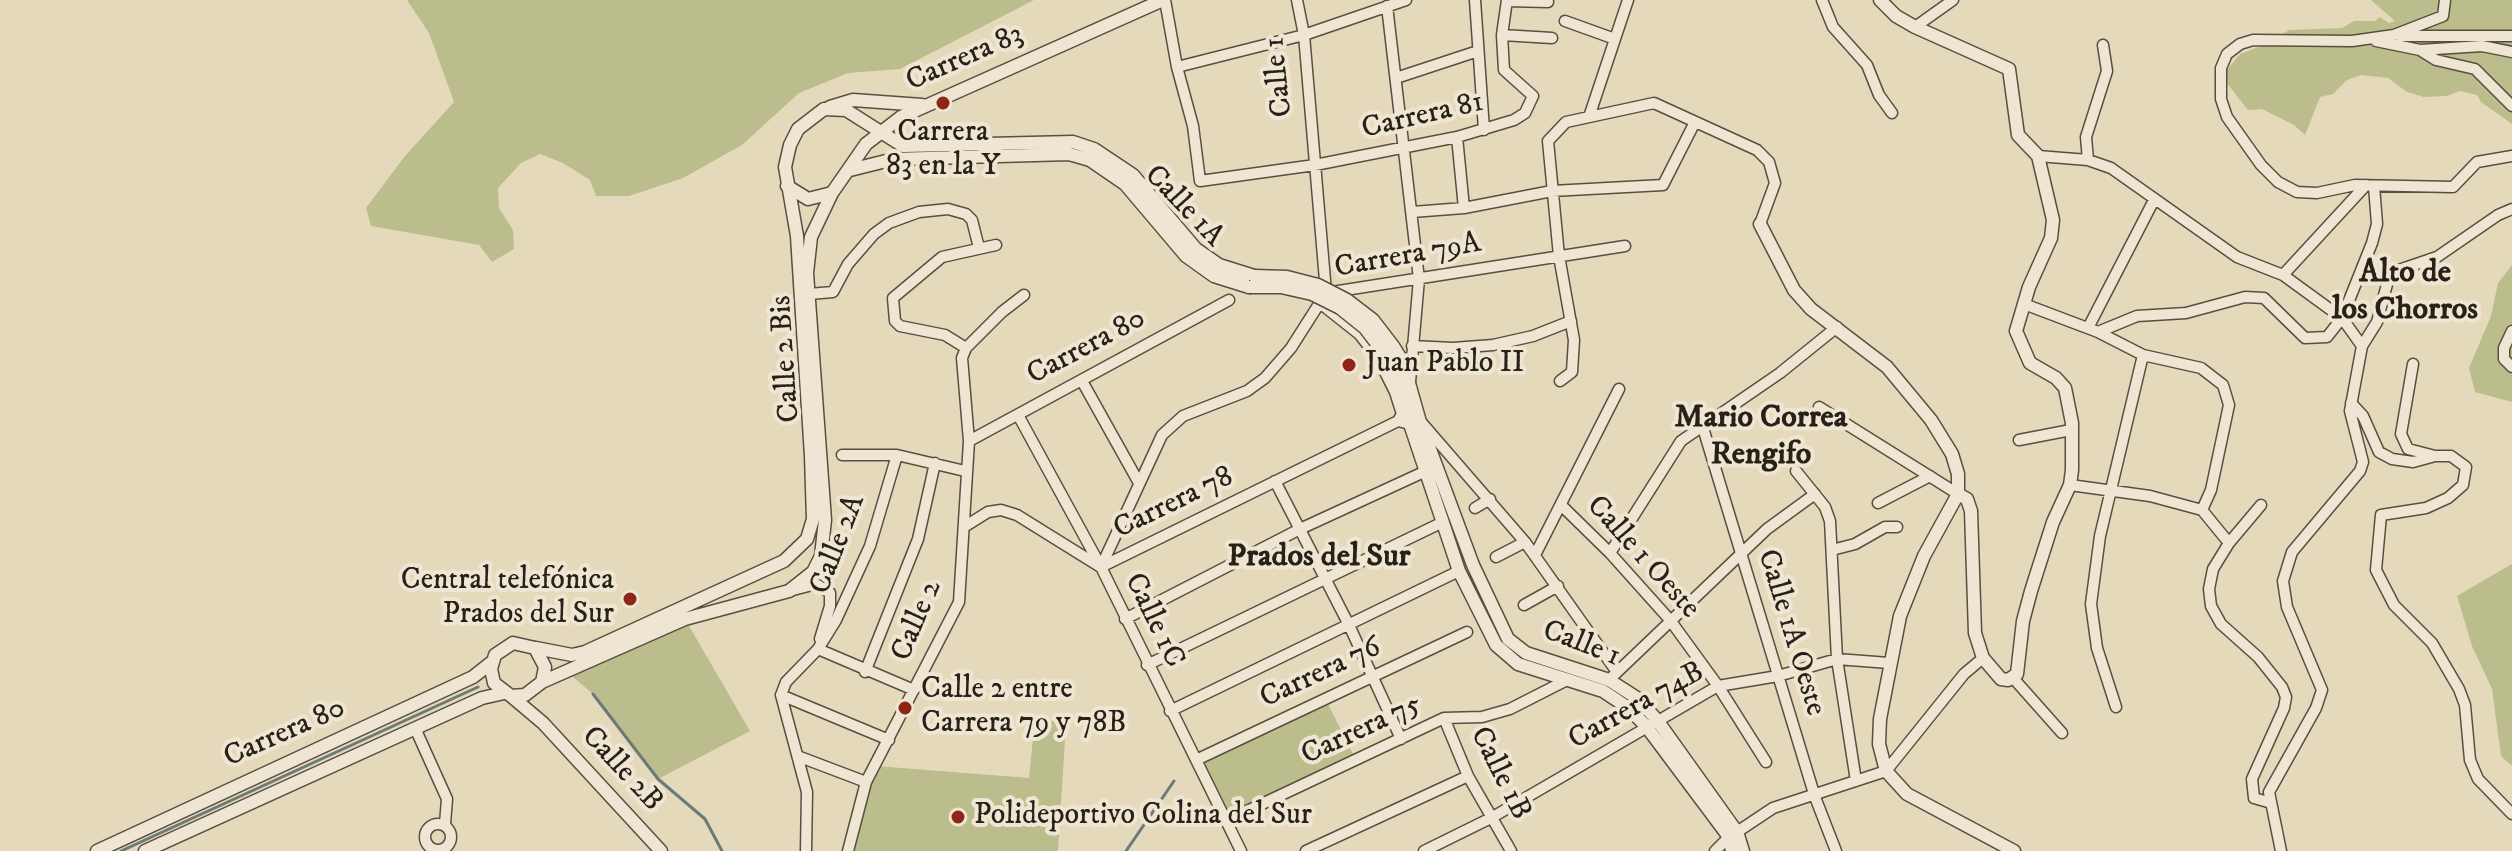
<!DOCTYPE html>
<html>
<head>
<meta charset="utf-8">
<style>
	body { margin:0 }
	canvas { display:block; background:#e5d9bc }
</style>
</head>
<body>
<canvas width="2512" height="851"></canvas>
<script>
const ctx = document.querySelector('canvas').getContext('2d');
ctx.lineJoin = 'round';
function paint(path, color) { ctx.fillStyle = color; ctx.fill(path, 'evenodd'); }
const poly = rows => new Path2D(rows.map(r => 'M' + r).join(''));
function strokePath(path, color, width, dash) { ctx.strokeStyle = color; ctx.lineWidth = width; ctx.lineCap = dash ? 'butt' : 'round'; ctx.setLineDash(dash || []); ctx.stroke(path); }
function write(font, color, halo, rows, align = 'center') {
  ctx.font = font + ' "IM FELL DW Pica",serif'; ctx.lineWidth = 8; ctx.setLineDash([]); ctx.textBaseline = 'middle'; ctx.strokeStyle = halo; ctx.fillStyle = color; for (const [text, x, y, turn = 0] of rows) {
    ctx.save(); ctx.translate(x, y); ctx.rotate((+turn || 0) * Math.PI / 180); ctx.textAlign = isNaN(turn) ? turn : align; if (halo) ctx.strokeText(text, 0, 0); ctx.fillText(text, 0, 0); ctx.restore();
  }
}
paint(poly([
	[407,0,1034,0,900,69,848,73,799,93,742,145,683,178,629,196,596,196,590,180,563,163,540,154,521,163,498,188,499,208,513,230,514,249,492,262,479,245,371,226,366,208,405,156,454,102,429,33],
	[2371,0,2512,0,2512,124,2481,102,2477,95,2460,91,2447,96,2424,97,2407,92,2388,78,2361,75,2347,80,2333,94,2320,97,2305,135,2294,125,2262,109,2248,110,2226,82,2226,71,2240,54,2269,43,2289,30,2342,28,2354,21,2375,21,2380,17,2389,23,2395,21],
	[2512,265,2512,402,2475,392,2469,368,2491,316,2498,283],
	[2512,564,2512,766,2501,756,2492,689,2472,646,2457,596],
	[685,619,750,731,658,779,593,694,567,672],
	[1325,698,1356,760,1226,821,1196,760],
	[1035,719,1066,722,1058,851,848,851,876,766,1029,778]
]), '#bbbd8c');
strokePath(poly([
	[593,694,658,779,705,819,722,851],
	[121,851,478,687],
	[1126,851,1174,781]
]), '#6c7b79', 3);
const minor = poly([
	[1165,0,1177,67,1193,126,1200,181,1315,165,1457,137,1514,120,1525,113,1533,96,1504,70,1502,35,1507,0],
	[1297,0,1304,35,1326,292],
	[1475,0,1484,130],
	[1822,0,1833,27,1867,65,1879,95,1892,113],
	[2445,0,2443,16,2394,35,2352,41,2253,40,2240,44,2227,54,2221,68,2221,99,2227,117,2261,165,2278,182,2297,192,2317,193,2355,185,2453,187,2477,162,2512,156],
	[1507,1,1548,2],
	[1387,6,1419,279,1410,382],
	[1565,21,1615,39],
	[1915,27,1953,0],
	[1502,35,1552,38],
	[2400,36,2512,36],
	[2376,41,2420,50,2482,46,2512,52],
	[2420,50,2436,60,2475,69,2512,106],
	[1177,67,1304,35,1406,0],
	[1396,78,1478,51],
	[1590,114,1628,0],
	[1457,137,1464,208],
	[2038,156,2088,160,2111,168,2237,257,2283,275,2342,318,2362,346],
	[2088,160,2086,137,2107,71,2103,45],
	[1412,212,1464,208,1552,191,1663,185,1695,122],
	[2283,275,2366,185],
	[809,294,833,292,848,264,874,234,889,223,919,212,948,209,966,214,972,220,979,248],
	[1320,303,1359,334,1378,358,1395,392,1402,414,1398,421],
	[2024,304,2098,332,2137,316,2186,313,2245,297,2264,298,2305,338,2327,337,2342,318,2372,243,2377,224,2374,186],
	[2088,328,2154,200],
	[2512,331,2504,348,2504,359,2512,367],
	[2098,332,2143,355,2201,368,2223,385,2229,405,2211,490,2202,510],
	[1412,346,1453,348,1493,345,1533,336,1571,321],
	[2362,346,2377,322,2390,273,2437,257,2498,215,2512,209],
	[966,348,945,335,900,326,895,321,893,298,942,257,996,245],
	[2413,364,2401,434,2408,449,2435,456],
	[1082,381,1139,483],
	[1560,381,1572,372,1574,340,1559,256,1548,141,1566,122,1654,103,1757,150,1769,162,1775,183,1760,224],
	[2351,403,2363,416,2379,452,2392,459,2413,462,2435,456,2451,456,2466,467,2463,485,2448,498,2426,508,2381,515,2376,570,2394,605,2432,643,2459,689,2465,705,2470,760,2478,779,2512,814],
	[1819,407,1958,494],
	[1018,415,1101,567,1241,851],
	[1422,423,1525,542,1617,672],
	[1703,428,1815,797,1836,851],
	[2019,440,2071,430],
	[969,441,1229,300],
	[842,455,897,455,965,471],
	[1796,471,1825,507,1830,521,1837,659,1856,781],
	[1275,481,1349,625,1401,739],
	[2070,485,2150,496,2202,510,2229,543,2213,569,2209,589,2211,606,2221,624,2258,657,2282,687,2286,697,2284,708,2252,779,2254,798,2268,802],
	[1878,503,1930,476],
	[1562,506,1610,553,1670,620,1718,686,1766,762],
	[1475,508,1490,499],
	[964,527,988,512,1001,510,1017,515,1099,566],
	[2229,543,2261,505],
	[1832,550,1855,544,1885,527,1897,527],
	[1610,553,1681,441,1780,373,1837,327],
	[1535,555,1619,389],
	[1496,557,1525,542],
	[1101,567,1162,435,1183,416,1247,391,1265,378,1291,348,1326,293,1625,246],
	[1101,567,1398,421,1410,424],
	[793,590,816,584,830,593,830,606,820,639],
	[1524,605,1558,586],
	[1125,619,1300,529,1426,471],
	[818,649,914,690],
	[1147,665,1443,522],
	[865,672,918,539,935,463],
	[1612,677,1767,529,1815,494],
	[2014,679,2062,733],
	[781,695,889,740],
	[2116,707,2097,648,2091,604,2100,536,2143,355],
	[1170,711,1459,571],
	[1444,718,1468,776,1511,851],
	[415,728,447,799,445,824],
	[800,757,866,782],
	[1196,760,1467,632],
	[1226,821,1444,718,1482,717,1510,709,1565,681],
	'425 837a13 13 0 1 1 26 0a13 13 0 1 1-26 0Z',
	[1737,832,1773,808,1886,771,1964,674,1983,658],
	[806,851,807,792,781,695,786,682,818,649,836,620,870,546,897,455],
	[848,851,866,782,959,602,969,441,962,358,966,348,1002,312,1024,295],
	[1306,851,1468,776],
	[1424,851,1491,818,1718,686,1778,676,1837,659,1889,663],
	[1715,851,1729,837],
	[2281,851,2269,792,2316,708,2322,690,2287,607,2283,581,2292,552,2360,471,2363,462,2350,411,2362,346]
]);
const tertiary = poly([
	[1880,0,1896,16,1915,27,2009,69,2018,135,2038,156,2053,220,2051,238,2029,287,2016,331,2030,363,2056,378,2065,388,2072,423,2072,470,2070,485,2053,522,2031,591,2023,621,2017,674,2008,680,2001,679,1983,658,1975,633,1971,511,1967,499,1958,494],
	[830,107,853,100,922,105],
	[850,170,894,159,1069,154,1090,160,1125,184,1186,256,1214,276,1249,287],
	[787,186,808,199,832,193],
	[1760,224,1794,290,1811,309,1887,367,1931,420,1952,454,1958,474,1958,494,1924,556,1900,616,1880,719,1879,744,1886,771,1907,794,2014,851],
	[1393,346,1403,362,1420,422,1473,565,1508,639,1526,653,1609,680,1637,698,1657,720,1737,832,1743,851],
	[1384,353,1405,399,1410,424,1459,571,1496,645,1518,664,1603,691,1627,707,1646,726,1729,837,1732,851],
	[536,648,572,655,585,652,784,561,807,539,813,519,811,456,797,236,785,167,790,145,798,129,824,109,846,110,903,146,1073,142,1094,149,1133,175,1196,249,1219,265,1254,276],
	[542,682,545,667,535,648,513,643,495,655,491,669,494,683,511,696,525,695,542,682,685,619,789,591,813,572,821,556,825,520,807,273,811,237,832,193,866,144,901,117,1163,0],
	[511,696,543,723,661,851],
	[97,851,473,677,492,662],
	[145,851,482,698,504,693]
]);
strokePath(minor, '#574f40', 13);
strokePath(tertiary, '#574f40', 15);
strokePath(minor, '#eee6d3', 10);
strokePath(tertiary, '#eee6d3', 12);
const tertiaryBridge = poly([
	[1254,276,1287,277,1318,285,1347,300,1373,320,1393,346],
	[1249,287,1281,287,1312,294,1340,308,1365,328,1384,353]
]);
strokePath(tertiaryBridge, '#574f40', 15, []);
strokePath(tertiaryBridge, '#eee6d3', 12);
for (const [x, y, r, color] of [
	[943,103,8,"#8f2418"],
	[1349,365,8,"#8f2418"],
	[630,599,8,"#8f2418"],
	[905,708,8,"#8f2418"],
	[958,817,8,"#8f2418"]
]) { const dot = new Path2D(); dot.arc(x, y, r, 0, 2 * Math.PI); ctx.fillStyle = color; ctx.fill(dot); strokePath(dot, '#eee6d3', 3); }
write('30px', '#282117', '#eee6d3', [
	["Carrera 83",965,59,-24],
	["Calle 1",1280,77,-96],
	["Carrera 81",1423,117,-13],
	["Calle 1A",1183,207,46],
	["Carrera 79A",1408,257,-10],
	["Carrera 80",1087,348,-28],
	["Calle 2 Bis",787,359,-94],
	["Carrera 78",1174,504,-26],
	["Calle 2A",839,545,-69],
	["Calle 1 Oeste",1642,558,48],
	["Calle 2",918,621,-67],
	["Calle 1C",1153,621,64],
	["Calle 1A Oeste",1790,633,73],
	["Calle 1",1581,645,21],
	["Carrera 76",1321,674,-25],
	["Carrera 74B",1637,707,-29],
	["Carrera 75",1362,731,-25],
	["Carrera 80",285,734,-24],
	["Calle 2B",621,770,47],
	["Calle 1B",1499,774,63]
]);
write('30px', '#282117', '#eee6d3', [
	["Carrera",943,134,"center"],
	["83 en la Y",943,168,"center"],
	["Juan Pablo II",1365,365],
	["Central telefónica",614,582,"right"],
	["Prados del Sur",614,616,"right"],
	["Calle 2 entre",921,691],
	["Carrera 79 y 78B",921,725],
	["Polideportivo Colina del Sur",974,817]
], 'left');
write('bold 32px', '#282117', '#eee6d3', [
	["Alto de",2405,274],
	["los Chorros",2405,311],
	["Mario Correa",1761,419],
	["Rengifo",1761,456],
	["Prados del Sur",1319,558]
]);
</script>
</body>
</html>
